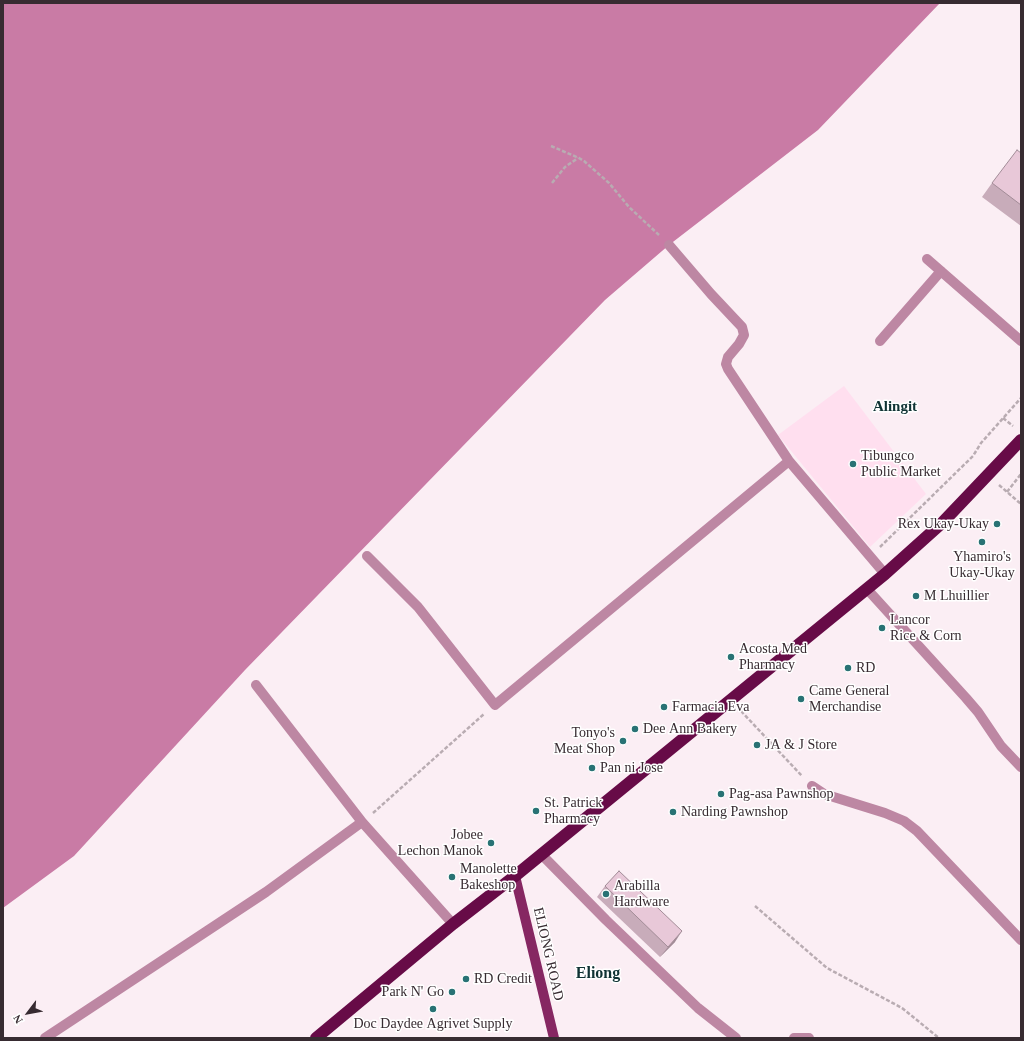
<!DOCTYPE html>
<html>
<head>
<meta charset="utf-8">
<style>
	body { margin:0 }
	#map { position:relative; width:1024px; height:1041px; overflow:hidden; background:#fbeef4; font-family:Georgia,serif }
	canvas { display:block }
	.frame { position:absolute; inset:0; border:4px solid #372b31; pointer-events:none }
	.north { position:absolute; left:8px; top:993px; width:40px; height:40px; -webkit-text-stroke:3px #fff; paint-order:stroke; rotate:238deg; font-size:11px; font-weight:700; line-height:16px; text-align:center; color:#372b31 }
	.north::after { content:''; display:block; margin:auto; width:14px; height:18px; background:#372b31; clip-path:polygon(50% 0,100% 100%,50% 72%,0 100%) }
</style>
</head>
<body>
<div id="map">
<canvas width="1024" height="1041"></canvas>
<div class="frame"></div>
<div class="north">N</div>
</div>
<script>
const ctx = document.querySelector('canvas').getContext('2d');
ctx.lineJoin = 'round';
function paint(path, color) { ctx.fillStyle = color; ctx.fill(path, 'evenodd'); }
const poly = rows => new Path2D(rows.map(r => 'M' + r).join(''));
function strokePath(path, color, width, dash) { ctx.strokeStyle = color; ctx.lineWidth = width; ctx.lineCap = dash ? 'butt' : 'round'; ctx.setLineDash(dash || []); ctx.stroke(path); }
function write(font, color, halo, rows, align = 'center') {
  ctx.font = font + ' Georgia,serif'; ctx.lineWidth = 3; ctx.setLineDash([]); ctx.textBaseline = 'middle'; ctx.strokeStyle = halo; ctx.fillStyle = color; for (const [text, x, y, turn = 0] of rows) {
    ctx.save(); ctx.translate(x, y); ctx.rotate((+turn || 0) * Math.PI / 180); ctx.textAlign = isNaN(turn) ? turn : align; if (halo) ctx.strokeText(text, 0, 0); ctx.fillText(text, 0, 0); ctx.restore();
  }
}
paint(poly([
	[844,386,926,494,870,547,778,435]
]), '#ffdfef');
paint(poly([
	[3,3,940,3,818,130,669,245,605,300,245,670,74,856,3,908]
]), '#c97ba5');
strokePath(poly([
	[551,146,579,158,584,161,609,183,629,207,659,235],
	[552,183,565,167,578,158],
	[1003,418,1013,426],
	[999,485,1021,504],
	[1007,492,1021,474],
	[880,547,973,456,981,443,1021,398],
	[741,711,802,776],
	[373,813,484,714],
	[755,906,827,968,902,1008,939,1038]
]), '#b9acb2', 2.5, [4, 2]);
strokePath(poly([
	[669,245,711,294,742,327,744,335,739,344,728,357,726,364,728,369,789,461,885,574],
	[927,259,1021,341],
	[880,341,941,271],
	[367,556,418,607,495,705,789,461],
	[867,589,966,698,978,712,1001,746,1021,767],
	[256,685,362,822,453,924],
	[812,786,824,794,885,813,904,821,917,831,1021,940],
	[541,854,606,920,698,1008,736,1038],
	[45,1038,266,892,362,822],
	[794,1038,809,1038]
]), '#bd87a3', 10);
strokePath(poly([
	[515,876,554,1038]
]), '#862762', 10);
strokePath(poly([
	[316,1038,453,924,515,876,885,574,943,522,1021,440]
]), '#670b47', 12);
paint(poly([
	[1021,153,1021,226,982,197,992,183],
	[605,886,675,942,660,957,597,897]
]), '#c8acba');
paint(poly([
	[682,931,675,942,660,957,668,947]
]), '#a28c97');
const building = poly([
	[1017,150,1021,153,1021,205,992,183,1017,150],
	[619,871,682,931,668,947,605,886,619,871]
]);
paint(building, '#e8c8d8');
strokePath(building, '#a28c97', 1);
for (const [x, y, r, color] of [
	[853,464,4,"#287274"],
	[997,524,4,"#287274"],
	[982,542,4,"#287274"],
	[916,596,4,"#287274"],
	[882,628,4,"#287274"],
	[731,657,4,"#287274"],
	[848,668,4,"#287274"],
	[801,699,4,"#287274"],
	[664,707,4,"#287274"],
	[635,729,4,"#287274"],
	[623,741,4,"#287274"],
	[757,745,4,"#287274"],
	[592,768,4,"#287274"],
	[721,794,4,"#287274"],
	[536,811,4,"#287274"],
	[673,812,4,"#287274"],
	[491,843,4,"#287274"],
	[452,877,4,"#287274"],
	[606,894,4,"#287274"],
	[466,979,4,"#287274"],
	[452,992,4,"#287274"],
	[433,1009,4,"#287274"]
]) { const dot = new Path2D(); dot.arc(x, y, r, 0, 2 * Math.PI); ctx.fillStyle = color; ctx.fill(dot); strokePath(dot, '#fff', 1.5); }
write('14px', '#372b31', '#fff', [
	["Tibungco",861,456],
	["Public Market",861,472],
	["Rex Ukay-Ukay",989,524,"right"],
	["Yhamiro's",982,557,"center"],
	["Ukay-Ukay",982,573,"center"],
	["M Lhuillier",924,596],
	["Lancor",890,620],
	["Rice & Corn",890,636],
	["Acosta Med",739,649],
	["Pharmacy",739,665],
	["RD",856,668],
	["Came General",809,691],
	["Merchandise",809,707],
	["Farmacia Eva",672,707],
	["Dee Ann Bakery",643,729],
	["Tonyo's",615,733,"right"],
	["Meat Shop",615,749,"right"],
	["JA & J Store",765,745],
	["Pan ni Jose",600,768],
	["Pag-asa Pawnshop",729,794],
	["St. Patrick",544,803],
	["Pharmacy",544,819],
	["Narding Pawnshop",681,812],
	["Jobee",483,835,"right"],
	["Lechon Manok",483,851,"right"],
	["Manolette",460,869],
	["Bakeshop",460,885],
	["Arabilla",614,886],
	["Hardware",614,902],
	["RD Credit",474,979],
	["Park N' Go",444,992,"right"],
	["Doc Daydee Agrivet Supply",433,1024,"center"]
], 'left');
write('14px', '#372b31', '#fff', [
	["ELIONG ROAD",548,954,77]
]);
write('bold 15px', '#103334', '#fff', [
	["Alingit",895,407]
]);
write('bold 16px', '#103334', '#fff', [
	["Eliong",598,974]
]);
</script>
</body>
</html>
